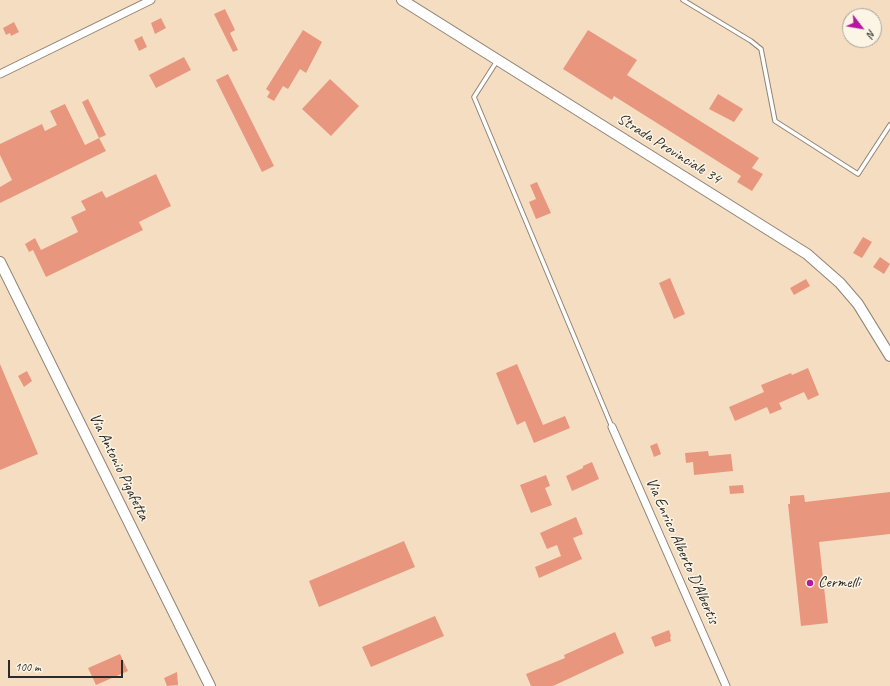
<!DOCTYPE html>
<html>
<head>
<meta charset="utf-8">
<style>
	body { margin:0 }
	#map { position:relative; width:890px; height:686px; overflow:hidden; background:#f5ddc1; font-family:Caveat,sans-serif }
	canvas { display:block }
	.north { position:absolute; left:842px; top:8px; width:40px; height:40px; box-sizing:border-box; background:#fcf5e5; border:1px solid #a8a49b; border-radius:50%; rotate:121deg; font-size:11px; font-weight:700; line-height:16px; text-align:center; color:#2b2b2b }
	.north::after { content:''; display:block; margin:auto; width:14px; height:18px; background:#b5179e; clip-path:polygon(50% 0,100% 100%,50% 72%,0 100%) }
	.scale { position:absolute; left:8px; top:660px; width:115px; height:18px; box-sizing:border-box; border:2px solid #2b2b2b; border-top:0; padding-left:5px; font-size:12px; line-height:14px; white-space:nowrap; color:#2b2b2b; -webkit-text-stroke:3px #fcf5e5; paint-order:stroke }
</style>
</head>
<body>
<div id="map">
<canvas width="890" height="686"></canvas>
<div class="north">N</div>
<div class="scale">100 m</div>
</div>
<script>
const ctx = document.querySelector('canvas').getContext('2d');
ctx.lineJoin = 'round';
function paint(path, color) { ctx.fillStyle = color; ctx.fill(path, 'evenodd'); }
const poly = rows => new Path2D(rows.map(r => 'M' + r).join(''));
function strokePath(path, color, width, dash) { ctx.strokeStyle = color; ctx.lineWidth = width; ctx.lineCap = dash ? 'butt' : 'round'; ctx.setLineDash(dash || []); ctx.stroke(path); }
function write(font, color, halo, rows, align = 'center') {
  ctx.font = font + ' Caveat,sans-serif'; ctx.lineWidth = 3; ctx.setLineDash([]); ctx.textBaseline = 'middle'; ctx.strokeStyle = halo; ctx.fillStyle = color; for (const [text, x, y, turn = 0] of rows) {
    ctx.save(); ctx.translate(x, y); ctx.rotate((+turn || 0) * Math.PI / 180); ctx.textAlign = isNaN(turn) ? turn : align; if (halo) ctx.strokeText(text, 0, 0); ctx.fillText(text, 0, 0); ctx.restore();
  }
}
paint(poly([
	[225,9,235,30,230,33,238,50,233,52,214,14],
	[161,18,166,28,155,34,151,23],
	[14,22,19,32,11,36,10,33,6,35,3,28],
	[303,30,322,42,306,73,300,69,288,89,283,86,274,101,267,97,270,92,266,89],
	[588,30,637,60,627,75,759,158,752,168,763,174,752,191,737,182,741,176,614,96,612,100,563,69],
	[142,36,147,47,139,51,134,40],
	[184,57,191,70,156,88,149,75],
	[228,74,274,166,262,172,216,80],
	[330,79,359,106,331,136,302,109],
	[718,94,743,109,734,122,709,109],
	[88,99,106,135,99,138,106,151,0,203,0,187,12,180,0,155,0,144,42,124,45,131,57,125,50,111,65,104,85,145,99,138,82,102],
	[156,174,171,206,139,222,143,230,46,277,33,250,29,252,25,244,35,238,41,250,78,232,71,217,86,210,81,201,102,191,106,198],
	[537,182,551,213,536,219,529,202,536,199,530,185],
	[863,237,872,242,862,258,853,253],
	[880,257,890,264,884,274,873,267],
	[670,278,685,314,674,319,659,283],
	[806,279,810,286,794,295,790,288],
	[0,364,38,454,0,470],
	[517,364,543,425,565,416,570,428,534,443,525,421,517,425,496,373],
	[808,368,819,395,808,400,804,392,779,403,782,409,770,414,767,407,735,421,729,407,764,392,761,385,791,373,792,375],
	[27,371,32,381,24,387,18,376],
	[657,443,661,454,654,457,650,446],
	[708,451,709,456,731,454,733,471,694,475,693,462,686,463,685,453],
	[592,462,599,479,572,491,566,476,583,468,583,466],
	[546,475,550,486,545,488,552,505,531,513,520,485],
	[743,485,744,493,730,494,729,486],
	[890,492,890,534,819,542,828,623,801,626,788,504,790,504,790,496,804,495,805,502],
	[576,517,583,534,573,538,582,559,539,578,535,567,561,556,557,545,547,549,540,533],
	[404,541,415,567,319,607,309,581],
	[435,616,444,636,371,667,362,647],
	[669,630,671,636,670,637,671,641,655,647,651,637],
	[615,632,624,653,553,686,531,686,526,674,565,658,564,655],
	[120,654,128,671,96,685,88,668],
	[177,672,178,685,167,686,164,678]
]), '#e8977e');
const lane = poly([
	[683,0,751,41,761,49,775,121,858,174,890,125],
	[497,61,474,97,612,427]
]);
const street = poly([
	[0,74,151,0],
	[612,427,726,686]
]);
const secondary = poly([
	[402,0,807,254,840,283,858,304,890,356],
	[0,262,210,686]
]);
strokePath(lane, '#908476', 5.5);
strokePath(street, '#908476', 9);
strokePath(secondary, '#908476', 12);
strokePath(lane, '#fff', 3.5);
strokePath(street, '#fff', 7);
strokePath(secondary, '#fff', 10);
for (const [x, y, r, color] of [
	[810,583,4,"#b5179e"]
]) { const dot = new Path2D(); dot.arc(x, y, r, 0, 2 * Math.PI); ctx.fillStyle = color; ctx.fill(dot); strokePath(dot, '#fcf5e5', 1.5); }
write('16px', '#2b2b2b', '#fcf5e5', [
	["Strada Provinciale 34",669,149,32],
	["Via Antonio Pigafetta",119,467,64],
	["Via Enrico Alberto D'Albertis",682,551,66]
]);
write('16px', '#2b2b2b', '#fcf5e5', [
	["Cermelli",818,583]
], 'left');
</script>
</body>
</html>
